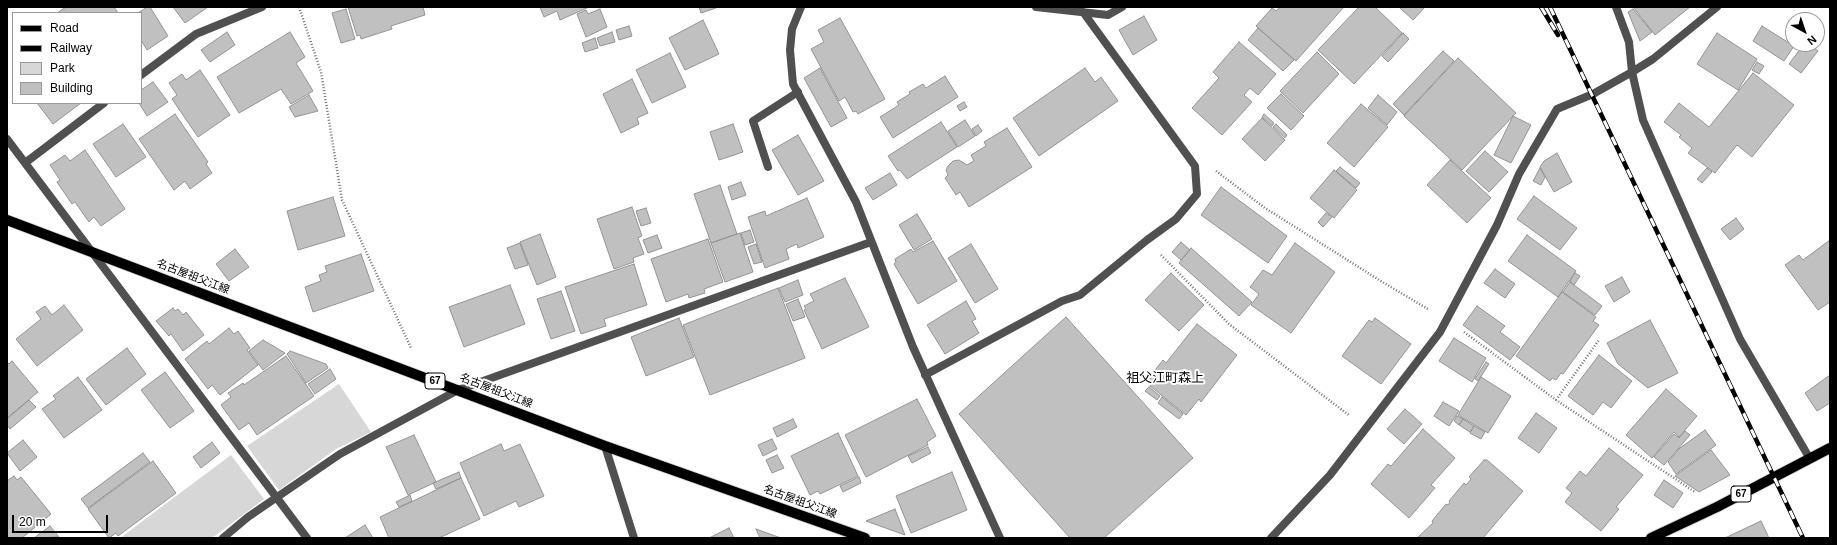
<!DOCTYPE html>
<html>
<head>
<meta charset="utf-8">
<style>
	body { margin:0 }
	#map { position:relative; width:1837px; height:545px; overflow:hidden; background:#fff; font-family:Helvetica,sans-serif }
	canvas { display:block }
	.frame { position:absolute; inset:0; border:8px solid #000; pointer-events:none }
	.legend { position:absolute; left:12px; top:12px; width:130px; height:92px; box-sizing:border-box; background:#fff; border:1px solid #999; margin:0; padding:5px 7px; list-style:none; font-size:12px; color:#000 }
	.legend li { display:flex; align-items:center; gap:8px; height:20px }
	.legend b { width:20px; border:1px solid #999 }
	.north { position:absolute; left:1785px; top:12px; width:40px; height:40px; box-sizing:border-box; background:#fff; border:1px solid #999; border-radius:50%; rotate:140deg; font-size:11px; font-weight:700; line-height:16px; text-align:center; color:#000 }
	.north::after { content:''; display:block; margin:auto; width:14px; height:18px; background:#000; clip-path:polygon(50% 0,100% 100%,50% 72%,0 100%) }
	.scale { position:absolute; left:12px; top:515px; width:96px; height:18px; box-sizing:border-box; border:2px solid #000; border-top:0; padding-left:5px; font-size:12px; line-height:14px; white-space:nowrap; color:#000; -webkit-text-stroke:3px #fff; paint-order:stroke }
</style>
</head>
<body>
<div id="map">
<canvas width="1837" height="545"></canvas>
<div class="frame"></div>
<ul class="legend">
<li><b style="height:5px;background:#000"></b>Road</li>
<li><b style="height:5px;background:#000"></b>Railway</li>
<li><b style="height:11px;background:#d7d7d7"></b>Park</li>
<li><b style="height:11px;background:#c0c0c0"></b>Building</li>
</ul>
<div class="north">N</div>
<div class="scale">20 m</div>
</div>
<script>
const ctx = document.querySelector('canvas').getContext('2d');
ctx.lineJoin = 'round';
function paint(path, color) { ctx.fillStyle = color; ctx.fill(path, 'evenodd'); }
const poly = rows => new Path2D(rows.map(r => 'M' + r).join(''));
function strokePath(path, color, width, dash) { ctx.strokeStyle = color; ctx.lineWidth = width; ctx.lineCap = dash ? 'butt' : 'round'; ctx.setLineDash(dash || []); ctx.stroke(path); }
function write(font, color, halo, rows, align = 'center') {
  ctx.font = font + ' Helvetica,"Noto Sans JP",sans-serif'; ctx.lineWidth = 4; ctx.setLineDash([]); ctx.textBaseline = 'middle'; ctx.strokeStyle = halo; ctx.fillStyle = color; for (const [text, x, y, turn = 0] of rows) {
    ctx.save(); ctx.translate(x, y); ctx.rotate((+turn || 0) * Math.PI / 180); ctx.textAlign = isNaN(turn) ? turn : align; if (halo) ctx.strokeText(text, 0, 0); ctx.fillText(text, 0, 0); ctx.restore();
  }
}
paint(poly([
	[339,384,371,432,336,449,279,490,247,446],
	[231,455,264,499,212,538,120,538]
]), '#d7d7d7');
const building = poly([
	[66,7,114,7,118,13,57,13,66,7],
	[147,7,150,7,168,36,147,50,141,40,141,13,138,13,147,7],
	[173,7,208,7,185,23,173,7],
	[348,7,423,7,425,15,391,26,392,29,361,39,360,35,357,36,348,7],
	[540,7,589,7,560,20,557,11,544,17,540,7],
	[699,7,715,7,716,8,701,13,699,7],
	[1280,7,1344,7,1296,61,1256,26,1272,8,1276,11,1280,7],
	[1359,7,1375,7,1402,33,1354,84,1318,50,1359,7],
	[1399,7,1425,7,1413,20,1399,7],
	[1636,7,1690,7,1655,35,1634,8,1636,7],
	[346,9,355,39,341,43,332,13,346,9],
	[600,9,607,27,586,37,577,14,586,10,588,14,600,9],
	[1633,9,1652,32,1640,41,1628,12,1633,9],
	[1144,16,1157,40,1133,55,1119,30,1144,16],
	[840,18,885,99,858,114,856,111,853,112,845,97,839,101,811,49,824,42,818,30,840,18],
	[703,20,719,54,685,70,669,38,703,20],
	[629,26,632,36,619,40,616,30,629,26],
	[1762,26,1794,46,1784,61,1753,41,1762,26],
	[1258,28,1294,60,1283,71,1248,40,1258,28],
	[227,32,235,45,210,62,201,50,227,32],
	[290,32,305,57,296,63,313,91,291,104,281,89,239,113,217,77,290,32],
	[612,32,615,42,600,46,597,38,612,32],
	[1403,33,1409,39,1388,62,1382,56,1403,33],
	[1717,33,1757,59,1738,90,1697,64,1717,33],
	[595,38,598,48,585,52,582,43,595,38],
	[1239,42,1276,74,1258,95,1250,88,1244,95,1252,102,1222,135,1192,108,1219,78,1213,72,1239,42],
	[1804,44,1809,44,1818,51,1801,73,1789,64,1804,44],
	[1443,51,1454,61,1404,115,1393,104,1443,51],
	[1317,52,1339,74,1303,113,1280,91,1317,52],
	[670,53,686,87,652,103,636,70,670,53],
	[1458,58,1516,113,1462,170,1404,116,1458,58],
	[1757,62,1764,66,1759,74,1752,70,1757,62],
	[820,68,847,118,831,127,804,78,820,68],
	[1085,68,1095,82,1101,77,1118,101,1039,156,1013,118,1085,68],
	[200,70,230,115,198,137,172,99,177,95,169,83,182,74,186,80,200,70],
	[1753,73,1794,105,1752,157,1737,145,1715,173,1688,153,1692,148,1679,137,1681,135,1664,122,1679,103,1709,127,1753,73],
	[945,76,958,97,893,138,880,117,899,105,897,102,910,94,909,92,923,84,926,88,945,76],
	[632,79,648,113,637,118,639,124,621,133,603,94,632,79],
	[153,82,168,102,147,116,139,103,141,103,141,90,153,82],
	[1281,94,1304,116,1291,130,1267,108,1281,94],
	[309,95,318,111,295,117,289,107,309,95],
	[1378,95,1397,112,1387,125,1368,108,1378,95],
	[964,102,967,107,960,111,957,106,964,102],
	[37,103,81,103,53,124,37,103],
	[1361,104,1388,127,1354,167,1327,143,1361,104],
	[175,114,208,162,206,164,212,173,190,189,185,181,174,190,139,139,175,114],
	[1264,114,1274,123,1272,126,1262,117,1264,114],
	[1513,116,1531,125,1511,163,1494,155,1513,116],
	[1262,118,1285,140,1265,161,1242,139,1262,118],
	[965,120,975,136,958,147,948,131,965,120],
	[941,122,957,147,907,179,900,170,898,171,888,156,941,122],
	[123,124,146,157,116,177,93,144,123,124],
	[733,124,743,152,719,160,710,132,733,124],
	[1276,124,1287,135,1285,138,1273,127,1276,124],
	[978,125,982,131,976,136,972,129,978,125],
	[1007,128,1032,167,969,207,960,192,956,195,945,178,948,175,946,170,948,166,953,161,959,160,967,165,974,161,971,155,986,146,984,142,1007,128],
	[798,135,824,181,798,195,772,150,798,135],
	[85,150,125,209,101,226,94,217,89,222,75,202,72,204,57,182,60,180,50,165,65,155,70,161,85,150],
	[1485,151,1508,172,1489,192,1466,171,1485,151],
	[1557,153,1572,182,1554,192,1540,167,1544,161,1557,153],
	[1450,160,1491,198,1467,223,1427,185,1450,160],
	[1340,167,1360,183,1356,188,1336,171,1340,167],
	[1540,168,1545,177,1541,185,1533,181,1540,168],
	[1707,168,1712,172,1702,183,1697,179,1707,168],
	[1334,170,1357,190,1334,218,1310,198,1334,170],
	[890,173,897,185,873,200,865,188,890,173],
	[741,182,746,195,732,200,728,187,741,182],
	[720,185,737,234,711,243,694,194,720,185],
	[1221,187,1287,236,1268,263,1201,215,1221,187],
	[1534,196,1577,228,1560,250,1517,219,1534,196],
	[333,197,345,236,298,250,287,211,333,197],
	[807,198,824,237,798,248,797,244,786,249,789,259,765,268,748,217,765,211,766,216,807,198],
	[632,207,642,236,638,238,644,254,633,258,634,262,614,269,597,219,632,207],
	[646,208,651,223,641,226,636,211,646,208],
	[1326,213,1332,217,1323,227,1318,222,1326,213],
	[917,214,932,239,914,250,899,225,917,214],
	[1736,218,1744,229,1730,240,1721,229,1736,218],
	[750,230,754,242,745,245,741,233,750,230],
	[740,233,753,272,725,282,711,243,740,233],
	[540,234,556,277,537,285,520,242,540,234],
	[657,235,662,248,648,253,643,240,657,235],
	[1527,235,1576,271,1558,297,1508,261,1527,235],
	[708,239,723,282,704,289,705,293,689,298,688,294,666,302,651,259,708,239],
	[1830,240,1830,302,1818,310,1785,265,1799,255,1803,260,1830,240],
	[933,241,957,281,918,304,894,264,896,262,895,259,911,249,913,252,933,241],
	[1181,242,1190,250,1181,260,1172,252,1181,242],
	[520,243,528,265,515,269,507,248,520,243],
	[1295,243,1335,272,1291,333,1251,305,1259,294,1250,287,1263,270,1272,275,1295,243],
	[756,244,762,262,754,264,748,247,756,244],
	[971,244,998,289,975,303,948,258,971,244],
	[1191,248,1252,302,1239,316,1179,263,1191,248],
	[235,249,249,267,229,281,216,264,235,249],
	[361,254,374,291,313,312,305,287,321,281,319,275,327,272,325,266,361,254],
	[634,264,647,305,604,319,606,326,581,334,565,287,634,264],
	[1495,269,1515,284,1505,298,1484,283,1495,269],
	[1171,273,1204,305,1179,331,1145,300,1171,273],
	[1575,273,1580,276,1574,285,1570,281,1575,273],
	[1622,277,1630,292,1614,302,1605,286,1622,277],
	[845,278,869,327,822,349,804,310,806,309,804,306,814,301,810,294,845,278],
	[798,280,803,295,785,302,779,288,798,280],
	[1570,282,1602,306,1595,315,1563,292,1570,282],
	[510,285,525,324,464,347,449,307,510,285],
	[778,288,805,358,710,395,683,325,778,288],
	[561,291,575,331,551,339,537,299,561,291],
	[1562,292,1596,317,1593,321,1599,325,1563,374,1561,373,1556,380,1552,378,1550,381,1516,356,1562,292],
	[798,299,805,317,793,321,786,304,798,299],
	[966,301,976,319,972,321,979,333,945,354,927,325,966,301],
	[64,305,83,330,37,366,16,339,41,319,36,312,45,306,52,315,64,305],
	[1477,306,1505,326,1500,332,1520,347,1510,360,1463,325,1477,306],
	[173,308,175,311,178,309,183,315,186,312,204,335,183,351,171,334,169,336,156,321,173,308],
	[1066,317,1193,458,1104,538,1070,538,959,414,1066,317],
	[679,318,694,357,646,376,631,337,679,318],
	[1375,318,1411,344,1381,384,1342,356,1369,320,1372,322,1375,318],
	[1650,320,1678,373,1648,388,1618,364,1607,343,1650,320],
	[1197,324,1237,355,1201,402,1199,399,1186,415,1150,386,1152,382,1148,379,1163,360,1166,363,1197,324],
	[229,328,234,334,238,331,250,348,247,350,258,365,220,395,212,385,208,389,185,359,207,341,209,344,229,328],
	[1454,338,1486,358,1472,382,1439,361,1454,338],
	[263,340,285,353,263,370,249,351,263,340],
	[127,348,146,374,106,405,86,379,127,348],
	[290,351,326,364,328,368,306,383,287,354,290,351],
	[1599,355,1632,381,1611,408,1603,402,1593,415,1568,396,1599,355],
	[286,356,314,396,257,435,249,423,239,430,221,405,231,397,228,393,243,383,244,385,286,356],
	[12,361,38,392,7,418,7,362,9,364,12,361],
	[1486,362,1489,364,1478,381,1475,379,1486,362],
	[330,369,336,379,315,394,308,384,330,369],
	[165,372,194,411,170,428,141,390,165,372],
	[1830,375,1830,403,1817,411,1805,393,1830,375],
	[78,377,102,410,64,438,42,409,56,399,53,396,78,377],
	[1481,377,1511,396,1488,433,1458,415,1481,377],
	[1149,387,1160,396,1157,400,1145,391,1149,387],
	[1666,389,1697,416,1679,437,1674,432,1652,458,1626,435,1666,389],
	[1162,397,1183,414,1179,419,1158,403,1162,397],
	[917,399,936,436,927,442,928,445,866,477,845,435,917,399],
	[29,400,36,407,10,429,7,425,7,419,29,400],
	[1443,402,1459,411,1449,426,1434,416,1443,402],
	[1405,409,1422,424,1404,444,1387,429,1405,409],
	[1536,413,1557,428,1539,453,1518,438,1536,413],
	[1457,416,1463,419,1459,425,1454,421,1457,416],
	[793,419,797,427,777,437,773,428,793,419],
	[1463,419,1474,426,1470,432,1459,425,1463,419],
	[1474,426,1485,432,1481,439,1470,433,1474,426],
	[1423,429,1455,458,1431,485,1435,488,1409,518,1371,484,1388,464,1391,466,1423,429],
	[1705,430,1716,445,1676,474,1668,462,1680,448,1705,430],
	[1685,431,1690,435,1664,465,1654,457,1674,434,1679,438,1685,431],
	[838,433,858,476,820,494,818,491,810,495,791,456,838,433],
	[414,435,436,482,408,495,386,447,414,435],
	[772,439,777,449,763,456,758,445,772,439],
	[23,440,37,457,20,471,7,453,23,440],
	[212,442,220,453,201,468,193,457,212,442],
	[501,444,504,451,520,444,544,496,519,507,516,501,484,516,460,463,501,444],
	[928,447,931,453,912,463,908,456,928,447],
	[1609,448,1643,475,1616,507,1619,509,1601,531,1565,502,1572,493,1566,488,1580,471,1586,476,1609,448],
	[1711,450,1730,475,1699,492,1675,476,1711,450],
	[143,453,150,462,88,508,81,499,143,453],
	[777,455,784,468,772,473,766,460,777,455],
	[1484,460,1487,460,1523,491,1483,538,1417,538,1433,523,1432,521,1446,504,1448,505,1450,502,1449,501,1464,483,1466,485,1471,479,1469,477,1484,460],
	[153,461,176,493,118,536,116,533,109,538,88,509,153,461],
	[459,472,461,478,436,489,433,483,459,472],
	[952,472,967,510,911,533,896,496,952,472],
	[14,476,17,480,21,477,51,514,22,538,7,538,7,481,14,476],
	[859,477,861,483,843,492,840,486,859,477],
	[461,478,480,519,439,538,389,538,380,517,461,478],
	[1664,480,1683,493,1673,508,1654,495,1664,480],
	[410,495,412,501,399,507,396,502,410,495],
	[895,509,905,535,866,521,895,509],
	[1761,521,1769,538,1725,538,1761,521],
	[365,525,373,538,345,538,365,525],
	[50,526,59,537,34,538,50,526],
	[729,528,734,538,709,538,729,528],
	[756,529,781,538,760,538,756,529]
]);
paint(building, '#c0c0c0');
strokePath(building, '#949494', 1);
const primary = poly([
	[7,220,605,446,865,538],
	[1651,538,1717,507,1830,448]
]);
strokePath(primary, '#dbdbdb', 12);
strokePath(poly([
	[299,7,321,72,342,200,411,348],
	[1216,171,1265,208,1384,283,1428,309],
	[1161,255,1229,324,1350,416],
	[1464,332,1556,400,1695,492],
	[1556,400,1599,340]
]), '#727272', 2.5, [1, 2]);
strokePath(poly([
	[768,167,753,121,798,92],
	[605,446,634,538]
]), '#505050', 8);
strokePath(poly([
	[801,7,792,29,790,50,793,84,856,202,913,347,1000,538],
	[1036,7,1108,15,1122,7],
	[1616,7,1629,42,1632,72,1643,120,1740,339,1810,459],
	[141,75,196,34,262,7],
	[7,139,307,538],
	[25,163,104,103],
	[925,375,1062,301,1080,295,1147,240,1176,219,1197,194,1195,166,1083,12],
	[223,538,248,517,340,454,458,390,871,242],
	[1271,538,1330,475,1440,332,1497,225,1519,174,1557,109,1593,94,1632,72,1653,59,1717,7]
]), '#505050', 8);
strokePath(primary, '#000', 10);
const rail = poly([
	[1541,7,1558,35],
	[1550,7,1803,538]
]);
strokePath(rail, '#000', 4.5);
strokePath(rail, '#fff', 3, [9]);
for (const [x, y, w] of [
	[435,381,20],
	[1741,494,20]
]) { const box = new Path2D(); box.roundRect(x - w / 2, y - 8, w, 16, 3); ctx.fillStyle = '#fff'; ctx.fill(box); strokePath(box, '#000', 1); }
write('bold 10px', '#000', null, [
	["67",435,381],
	["67",1741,494]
]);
write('11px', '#000', '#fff', [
	["名古屋祖父江線",193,277,21],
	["名古屋祖父江線",496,391,21],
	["名古屋祖父江線",800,502,20]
]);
write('13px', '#000', '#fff', [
	["祖父江町森上",1165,378]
]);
</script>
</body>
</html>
